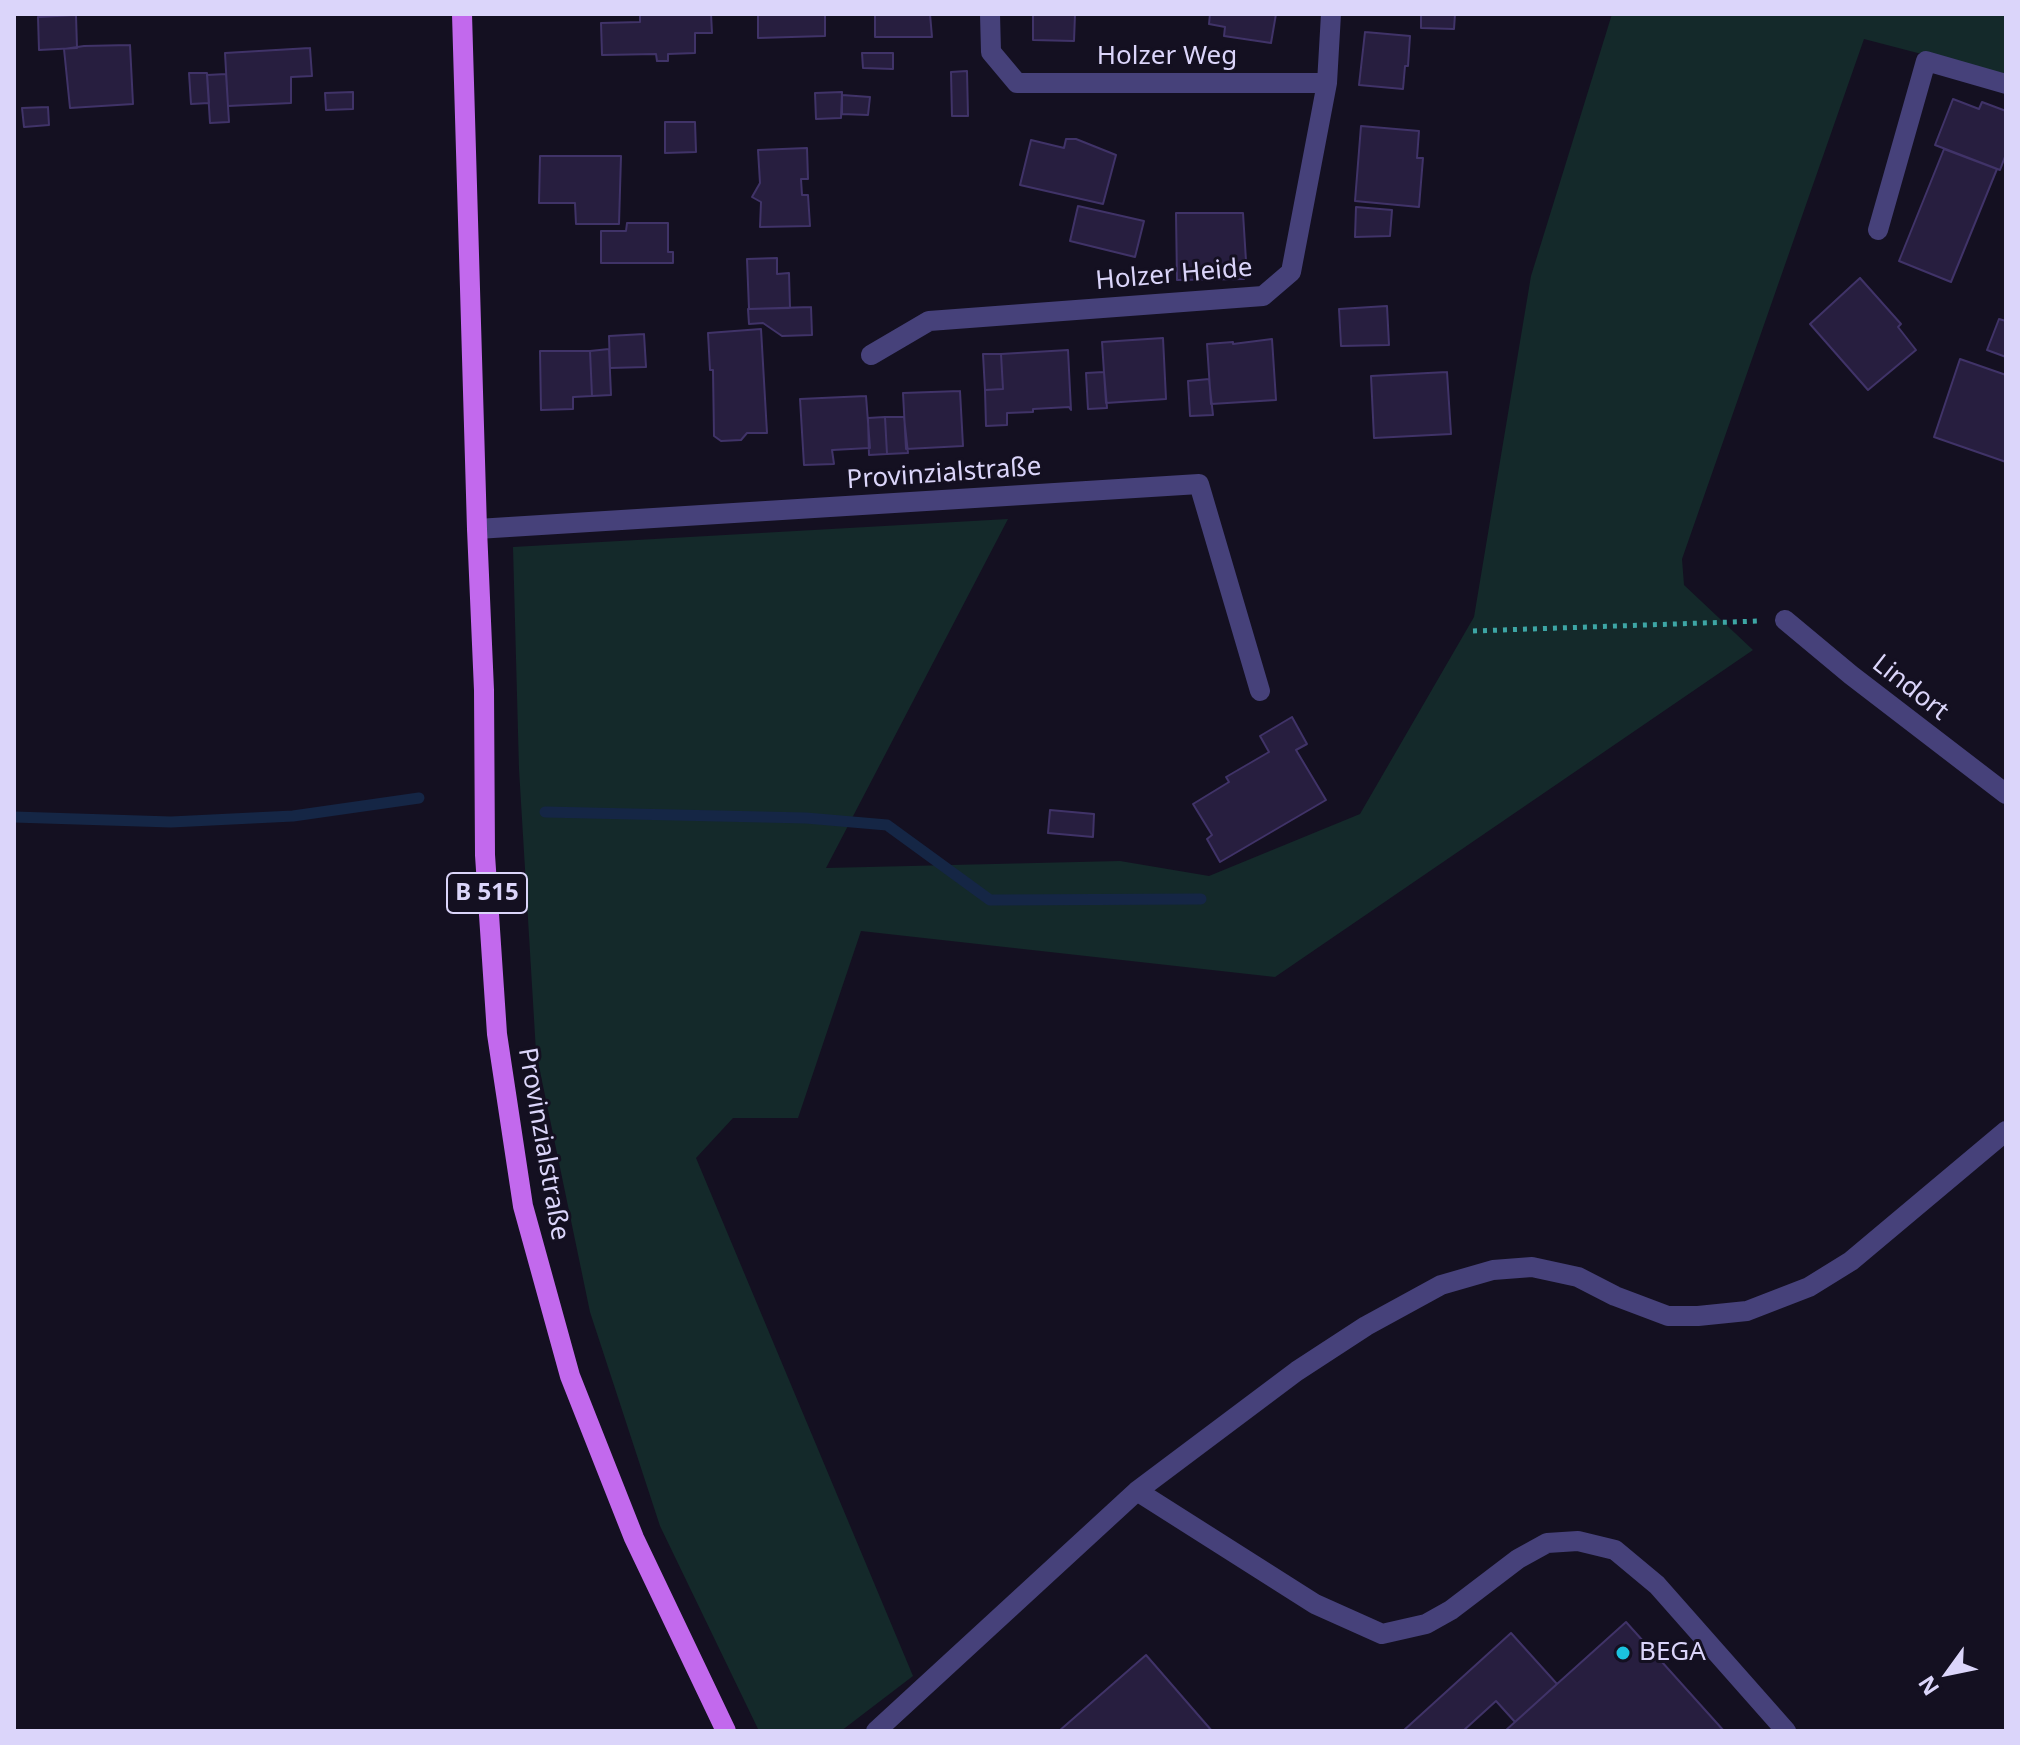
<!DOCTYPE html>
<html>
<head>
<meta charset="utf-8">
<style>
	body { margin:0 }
	#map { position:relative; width:2020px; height:1745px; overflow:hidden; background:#141021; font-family:"Noto Sans",sans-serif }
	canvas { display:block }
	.frame { position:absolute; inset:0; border:16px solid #dbd5fa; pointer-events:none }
	.north { position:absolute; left:1908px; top:1633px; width:80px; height:80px; -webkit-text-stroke:6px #141021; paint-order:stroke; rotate:237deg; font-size:22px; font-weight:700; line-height:32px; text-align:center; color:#dbd5fa }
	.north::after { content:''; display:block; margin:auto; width:28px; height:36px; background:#dbd5fa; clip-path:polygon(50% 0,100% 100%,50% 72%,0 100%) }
</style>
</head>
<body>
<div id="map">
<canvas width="2020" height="1745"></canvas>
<div class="frame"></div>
<div class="north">N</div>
</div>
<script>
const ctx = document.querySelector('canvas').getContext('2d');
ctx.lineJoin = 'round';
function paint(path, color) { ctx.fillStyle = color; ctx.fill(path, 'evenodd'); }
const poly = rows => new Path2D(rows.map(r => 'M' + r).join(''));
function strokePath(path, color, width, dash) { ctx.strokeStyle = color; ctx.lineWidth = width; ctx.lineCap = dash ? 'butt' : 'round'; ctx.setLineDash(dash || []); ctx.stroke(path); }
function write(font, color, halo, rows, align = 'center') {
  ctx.font = font + ' "Noto Sans",sans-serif'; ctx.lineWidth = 6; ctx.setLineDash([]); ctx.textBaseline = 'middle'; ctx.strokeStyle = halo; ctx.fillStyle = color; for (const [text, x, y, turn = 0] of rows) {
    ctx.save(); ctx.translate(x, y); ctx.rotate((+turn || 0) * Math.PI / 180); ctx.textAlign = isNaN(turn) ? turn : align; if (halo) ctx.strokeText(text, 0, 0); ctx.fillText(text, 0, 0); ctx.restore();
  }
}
paint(poly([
	[1612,14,2006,14,2006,76,1864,39,1682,559,1684,585,1753,650,1275,977,861,931,798,1118,733,1118,696,1158,913,1676,841,1731,759,1731,660,1526,590,1312,536,1052,519,769,513,547,1008,519,826,868,1120,861,1209,876,1360,814,1474,617,1531,276]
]), '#14292a');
strokePath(poly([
	[545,812,806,818,887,825,990,900,1201,899],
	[14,817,171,822,293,816,419,798]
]), '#152645', 11);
const building = poly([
	[640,14,711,14,712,33,695,33,695,53,668,54,668,61,657,61,656,54,602,55,601,23,640,22,640,14],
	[758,14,825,14,825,36,758,38,758,14],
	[875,14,930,14,932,37,875,37,875,14],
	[1033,14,1075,14,1074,41,1033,40,1033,14],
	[1210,14,1276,14,1271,43,1224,36,1225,27,1209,24,1210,14],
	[1421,14,1455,14,1454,29,1421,28,1421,14],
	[76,15,77,48,39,50,38,17,76,15],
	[1365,32,1410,36,1408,66,1405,66,1403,89,1359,85,1365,32],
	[130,45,133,104,70,108,64,49,84,46,130,45],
	[310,48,312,76,291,77,291,103,228,106,225,53,310,48],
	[862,53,893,53,893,69,863,68,862,53],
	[967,71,968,116,952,116,951,72,967,71],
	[189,73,207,73,209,103,191,104,189,73],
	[226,74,229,122,210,123,207,75,226,74],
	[353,92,353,109,326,110,325,93,353,92],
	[842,92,841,118,816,119,815,93,842,92],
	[842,95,870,97,868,115,842,114,842,95],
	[1953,99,1979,109,1982,102,2006,111,2006,154,2000,170,1935,145,1953,99],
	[48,107,49,125,24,127,22,108,48,107],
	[665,122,695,122,696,152,665,153,665,122],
	[1361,126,1419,131,1417,158,1423,158,1419,207,1355,201,1361,126],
	[1066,139,1076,139,1116,155,1103,204,1020,185,1031,140,1064,148,1066,139],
	[807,148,808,179,801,179,802,195,808,195,810,226,760,227,761,202,752,197,760,183,758,150,807,148],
	[1944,149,1997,169,1951,282,1899,261,1944,149],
	[540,156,621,156,619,224,576,224,575,203,539,203,540,156],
	[1078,206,1144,221,1135,257,1070,241,1078,206],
	[1356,207,1392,210,1390,236,1355,237,1356,207],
	[1176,213,1243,213,1246,261,1243,261,1244,279,1177,280,1176,213],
	[627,223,668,223,668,252,673,252,673,263,601,263,601,231,626,231,627,223],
	[777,258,777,274,789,273,790,308,749,309,747,259,777,258],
	[1860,278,1901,324,1898,327,1916,350,1868,390,1810,324,1860,278],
	[1387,306,1389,345,1341,346,1339,309,1387,306],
	[811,307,812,335,782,336,763,323,749,324,748,309,811,307],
	[1999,319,2006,321,2006,357,1987,350,1999,319],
	[761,329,767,433,747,433,741,440,721,441,714,436,713,370,710,370,708,333,761,329],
	[644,334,646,367,610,368,609,336,644,334],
	[1163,338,1166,399,1106,403,1102,342,1163,338],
	[1272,339,1276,400,1211,404,1207,344,1233,342,1233,344,1272,339],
	[609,349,611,395,592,396,590,351,609,349],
	[1068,350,1071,410,1069,407,1033,409,1033,412,1007,413,1007,425,986,426,985,390,1003,389,1001,354,1068,350],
	[540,351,590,351,592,396,573,397,573,409,541,410,540,351],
	[983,354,1001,354,1003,389,985,390,983,354],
	[1960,359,2006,375,2006,462,1934,437,1960,359],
	[1104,372,1107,408,1088,409,1086,373,1104,372],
	[1447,372,1451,434,1374,438,1371,376,1447,372],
	[1209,379,1213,415,1190,416,1188,381,1209,379],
	[960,391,963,446,906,449,903,393,960,391],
	[866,396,870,448,832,450,834,464,804,465,800,399,866,396],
	[885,417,904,417,908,453,887,454,885,417],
	[885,417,887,454,869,455,868,418,885,417],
	[1292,717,1307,744,1296,750,1326,800,1220,862,1207,839,1212,835,1193,804,1229,782,1226,777,1269,752,1260,736,1292,717],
	[1050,810,1094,814,1093,837,1048,833,1050,810],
	[1626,1622,1724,1731,1505,1731,1557,1684,1626,1622],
	[1511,1633,1557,1684,1515,1722,1496,1701,1463,1731,1403,1731,1511,1633],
	[1146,1655,1212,1731,1059,1731,1146,1655]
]);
paint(building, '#271e3f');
strokePath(building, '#403368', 2);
strokePath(poly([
	[1473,631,1760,621]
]), '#3da6a5', 5, [4, 6]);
strokePath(poly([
	[1878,230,1926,61,2006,84],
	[477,529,1199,484,1260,691],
	[1137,1491,1315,1604,1382,1634,1426,1624,1451,1610,1518,1559,1547,1543,1578,1541,1615,1550,1657,1585,1786,1731],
	[876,1731,1137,1491,1297,1371,1366,1326,1441,1285,1493,1270,1532,1267,1578,1277,1615,1296,1668,1316,1698,1316,1747,1311,1809,1287,1851,1261,2006,1131]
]), '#46417a', 20);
strokePath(poly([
	[990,14,991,52,1017,83,1327,83],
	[871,355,929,321,1263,296,1291,272,1327,83,1331,14],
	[1785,620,1851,675,2006,794]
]), '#46417a', 20);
strokePath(poly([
	[462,14,477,529,484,690,485,855,497,1034,523,1206,570,1376,634,1538,726,1731]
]), '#c269ed', 20);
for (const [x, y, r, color] of [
	[1623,1653,8,"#1bc2df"]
]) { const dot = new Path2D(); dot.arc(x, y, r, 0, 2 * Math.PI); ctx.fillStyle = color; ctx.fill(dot); strokePath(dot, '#141021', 3); }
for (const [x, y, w] of [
	[487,893,80]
]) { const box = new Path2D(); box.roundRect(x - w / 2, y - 20, w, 40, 6); ctx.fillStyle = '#141021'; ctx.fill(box); strokePath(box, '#dbd5fa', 2); }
write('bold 24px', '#dbd5fa', null, [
	["B 515",487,893]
]);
write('26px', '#dbd5fa', '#141021', [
	["Holzer Weg",1167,57],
	["Holzer Heide",1174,275,-5],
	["Provinzialstraße",944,474,-4],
	["Lindort",1910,688,38],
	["Provinzialstraße",543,1144,80]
]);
write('26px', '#dbd5fa', '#141021', [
	["BEGA",1639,1653]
], 'left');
</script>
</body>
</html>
